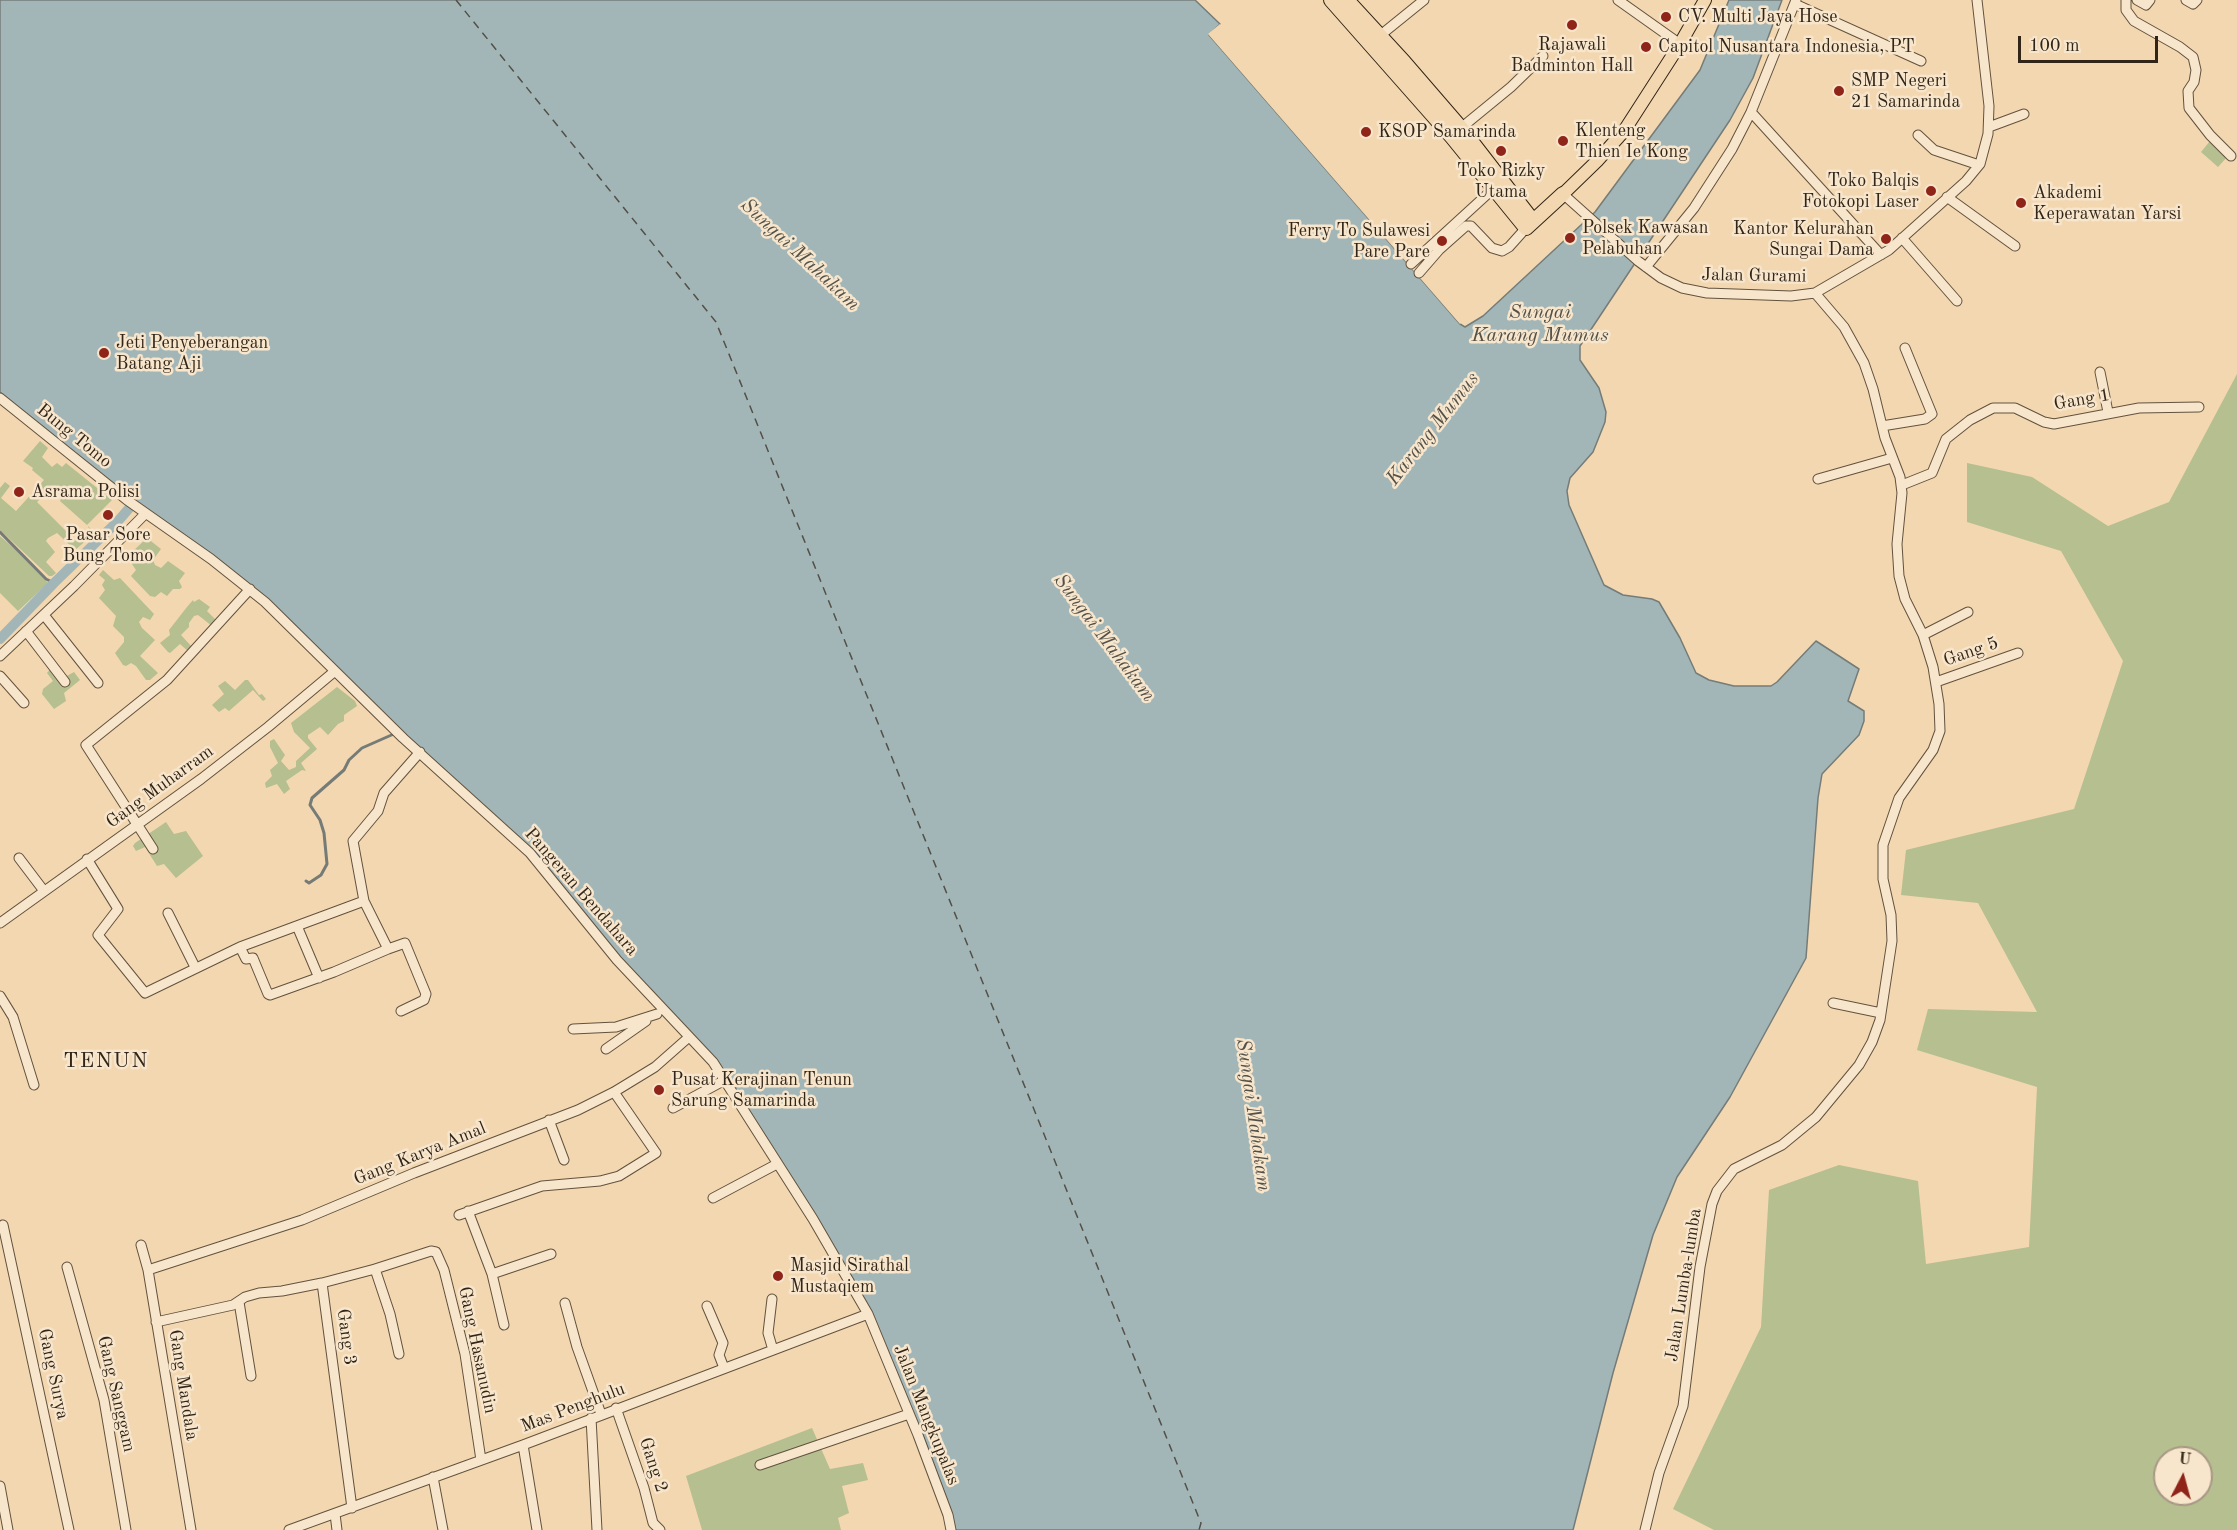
<!DOCTYPE html>
<html>
<head>
<meta charset="utf-8">
<style>
	body { margin:0 }
	#map { position:relative; width:2237px; height:1530px; overflow:hidden; background:#f3d7b0; font-family:"Old Standard TT",serif }
	canvas { display:block }
	.north { position:absolute; left:2153px; top:1446px; width:60px; height:60px; box-sizing:border-box; background:#f7e5cc; border:2px solid #a89884; border-radius:50%; rotate:6deg; font-size:16px; font-weight:700; line-height:24px; text-align:center; color:#312517 }
	.north::after { content:''; display:block; margin:auto; width:21px; height:27px; background:#8f2418; clip-path:polygon(50% 0,100% 100%,50% 72%,0 100%) }
	.scale { position:absolute; left:2018px; top:36px; width:140px; height:27px; box-sizing:border-box; border:3px solid #312517; border-top:0; padding-left:8px; font-size:18px; line-height:21px; white-space:nowrap; color:#312517; -webkit-text-stroke:4px #f7e5cc; paint-order:stroke }
</style>
</head>
<body>
<div id="map">
<canvas width="2237" height="1530"></canvas>
<div class="north">U</div>
<div class="scale">100 m</div>
</div>
<script>
const ctx = document.querySelector('canvas').getContext('2d');
ctx.lineJoin = 'round';
function paint(path, color) { ctx.fillStyle = color; ctx.fill(path, 'evenodd'); }
const poly = rows => new Path2D(rows.map(r => 'M' + r).join(''));
function strokePath(path, color, width, dash) { ctx.strokeStyle = color; ctx.lineWidth = width; ctx.lineCap = dash ? 'butt' : 'round'; ctx.setLineDash(dash || []); ctx.stroke(path); }
function write(font, color, halo, rows, align = 'center') {
  ctx.font = font + ' "Old Standard TT",serif'; ctx.lineWidth = 5; ctx.setLineDash([]); ctx.textBaseline = 'middle'; ctx.strokeStyle = halo; ctx.fillStyle = color; for (const [text, x, y, turn = 0] of rows) {
    ctx.save(); ctx.translate(x, y); ctx.rotate((+turn || 0) * Math.PI / 180); ctx.textAlign = isNaN(turn) ? turn : align; if (halo) ctx.strokeText(text, 0, 0); ctx.fillText(text, 0, 0); ctx.restore();
  }
}
paint(poly([
	[2210,141,2228,156,2218,167,2201,152],
	[2237,374,2237,1530,1714,1530,1673,1509,1761,1327,1769,1190,1839,1165,1918,1181,1926,1264,2029,1247,2037,1087,1917,1050,1928,1009,2037,1012,1978,903,1901,895,1906,850,2074,809,2123,661,2061,551,1967,522,1967,463,2032,477,2108,526,2169,502],
	[2165,1458,2201,1458,2201,1494,2165,1494],
	[40,441,48,448,42,457,52,467,57,463,62,467,66,463,112,500,87,525,60,501,62,497,52,487,37,502,76,541,89,529,88,526,95,533,75,550,57,533,48,538,46,541,55,552,46,562,56,573,52,576,49,576,0,530,0,488,5,482,10,486,1,498,16,511,44,480,32,470,33,468,23,461],
	[0,536,15,549,48,583,18,611,0,593],
	[147,538,161,549,153,560,155,565,161,568,168,561,185,573,179,581,182,587,180,589,173,589,167,596,161,592,155,597,150,596,131,576,136,570,132,564,137,557,132,552],
	[103,570,114,580,120,578,154,614,150,620,143,617,139,622,142,628,155,640,140,656,158,673,150,680,146,680,136,666,131,663,126,666,123,665,115,653,124,642,124,637,113,626,116,616,99,598,105,590,102,585,105,580,99,575],
	[199,599,210,607,207,611,217,621,212,626,198,615,194,616,189,623,189,627,181,635,192,647,189,652,180,644,170,653,168,652,160,643,170,635,169,630,187,607,193,600,194,602],
	[50,669,65,677,74,672,80,680,64,693,66,701,54,709,42,694,43,689,53,681,47,673],
	[245,680,248,680,259,695,262,694,266,699,263,701,262,700,253,690,229,711,225,708,219,712,212,705,224,694,218,686,225,681,235,690],
	[337,687,355,701,357,706,344,715,344,721,338,724,328,735,320,727,308,735,308,738,317,749,301,763,306,771,302,770,286,781,290,789,284,794,277,784,266,788,265,783,272,776,270,770,278,763,270,747,270,741,274,739,285,755,281,761,289,770,296,767,296,761,310,748,294,732,291,723],
	[166,822,174,834,186,831,203,856,176,878,164,864,157,866,145,847,136,851,133,846,135,843],
	[812,1428,830,1469,863,1463,868,1480,842,1486,849,1513,838,1518,841,1530,702,1530,686,1476]
]), '#b5bf90');
const water = poly([
	[0,0,1195,0,1220,24,1209,35,1460,324,1465,327,1483,316,1595,212,1700,70,1729,0,1782,0,1753,78,1730,120,1580,346,1580,360,1599,388,1606,412,1605,422,1593,452,1570,478,1567,491,1569,505,1604,585,1623,595,1652,599,1659,602,1680,638,1696,673,1709,680,1734,686,1771,686,1777,682,1816,641,1859,669,1848,701,1864,711,1864,721,1859,735,1822,774,1818,798,1806,958,1730,1097,1677,1177,1653,1235,1613,1373,1573,1530,954,1530,888,1353,855,1283,713,1057,627,967,532,851,400,731,299,631,105,481,0,392,0,0]
]);
paint(water, '#a2b6b8');
strokePath(water, '#757c78', 1.5);
paint(poly([
	[1220,24,1222,26,1212,35,1462,322,1460,324,1208,34]
]), '#f3d7b0');
strokePath(poly([
	[0,532,46,579,54,583],
	[306,881,309,883,321,875,327,864,324,833,320,820,310,805,312,798,344,770,349,760,362,748,396,733]
]), '#757c78', 3);
strokePath(poly([
	[0,639,54,583,119,520,138,498]
]), '#a2b6b8', 10);
strokePath(poly([
	[456,0,716,322,1201,1523,1199,1530]
]), '#535047', 1.5, [8, 6]);
const minor = poly([
	[1618,0,1680,44],
	[2126,0,2126,10,2134,21,2180,47,2193,57,2196,70,2194,82,2188,91,2189,108,2210,135,2231,156],
	[2137,0,2146,5,2150,0],
	[2186,0,2193,4,2197,0],
	[1795,4,1921,61],
	[1377,38,1424,0],
	[1751,112,1881,255],
	[1989,127,2024,114],
	[1461,128,1511,87,1543,56],
	[1918,135,1934,150,1979,165],
	[1563,194,1638,261,1661,278,1682,288,1707,293,1791,296,1815,293,1889,250,1966,181,1980,164,1988,134,1989,106,1977,0],
	[1947,197,2015,246],
	[1902,238,1957,301],
	[1411,264,1493,189],
	[1646,267,1694,208,1732,149,1751,112,1796,0],
	[1419,273,1439,250,1466,226,1471,226,1492,248,1502,251,1509,247,1526,228],
	[2100,372,2108,412],
	[0,398,127,500,211,559,265,602,403,738,530,853,617,960,713,1062,813,1219,868,1314,918,1435,948,1515,951,1530],
	[1882,426,1925,419,1932,414,1905,348],
	[1818,479,1892,458],
	[1902,485,1932,473,1946,439,1970,420,1993,408,2015,408,2044,422,2054,424,2139,408,2199,407],
	[44,615,98,683],
	[26,631,65,682],
	[1923,635,1968,612],
	[0,656,74,586,145,514],
	[0,676,24,703],
	[1936,682,2018,653],
	[153,849,86,745,167,680,250,589],
	[19,858,44,891],
	[87,859,118,909,98,935,145,993,240,947,364,901],
	[168,913,195,967],
	[0,923,201,779,268,727,335,671],
	[297,926,319,978],
	[240,947,246,959,253,958,268,994,270,995,334,972,388,949,364,901,353,841,378,811,384,793,420,752],
	[388,949,405,943,426,994,424,1000,401,1011],
	[0,996,13,1017,34,1085],
	[1833,1003,1881,1013],
	[573,1029,616,1027,657,1014],
	[606,1049,646,1021],
	[673,1108,725,1080],
	[549,1120,564,1160],
	[713,1198,777,1164],
	[468,1211,492,1274,504,1325],
	[459,1215,542,1186,600,1181,619,1176,656,1153,614,1092],
	[3,1225,69,1530],
	[141,1245,148,1270,191,1530],
	[67,1267,104,1400,126,1530],
	[375,1269,390,1314,399,1354],
	[148,1270,302,1220,414,1173,578,1110,614,1092,655,1067,689,1037],
	[492,1274,551,1254],
	[772,1299,768,1333,773,1350],
	[239,1302,251,1376],
	[565,1303,577,1347,601,1414],
	[707,1306,723,1343,719,1355,724,1368],
	[156,1322,233,1305,245,1297,259,1293,282,1291,322,1283],
	[616,1408,644,1488,653,1523,660,1530],
	[591,1418,597,1530],
	[523,1445,537,1530],
	[760,1465,909,1414],
	[433,1477,443,1530],
	[0,1486,8,1530],
	[352,1508,322,1283,375,1269,431,1251,436,1252,444,1270,465,1354,481,1460],
	[335,1514,337,1530],
	[289,1530,523,1445,868,1314],
	[1645,1530,1659,1473,1683,1406,1700,1267,1712,1204,1717,1191,1734,1169,1782,1145,1816,1117,1859,1065,1872,1042,1880,1020,1892,941,1891,915,1883,879,1883,845,1899,798,1933,750,1940,731,1939,704,1933,667,1923,635,1905,599,1899,576,1897,544,1902,493,1900,477,1885,438,1873,389,1864,363,1844,327,1815,293]
]);
const major = poly([
	[1563,194,1597,161,1624,131,1680,44,1705,0]
]);
const highway = poly([
	[1331,0,1452,137,1526,228,1563,194],
	[1347,0,1404,62,1461,128,1533,221]
]);
strokePath(minor, '#62523d', 11);
strokePath(major, '#312517', 14);
strokePath(highway, '#312517', 16);
strokePath(minor, '#f7e5cc', 9);
strokePath(major, '#f3d7b0', 12);
strokePath(highway, '#f3d7b0', 14);
for (const [x, y, r, color] of [
	[1666,17,6,"#8f2418"],
	[1572,25,6,"#8f2418"],
	[1646,47,6,"#8f2418"],
	[1839,91,6,"#8f2418"],
	[1366,132,6,"#8f2418"],
	[1563,141,6,"#8f2418"],
	[1501,151,6,"#8f2418"],
	[1931,191,6,"#8f2418"],
	[2021,203,6,"#8f2418"],
	[1570,238,6,"#8f2418"],
	[1886,239,6,"#8f2418"],
	[1442,241,6,"#8f2418"],
	[104,353,6,"#8f2418"],
	[19,492,6,"#8f2418"],
	[108,515,6,"#8f2418"],
	[659,1090,6,"#8f2418"],
	[778,1276,6,"#8f2418"]
]) { const dot = new Path2D(); dot.arc(x, y, r, 0, 2 * Math.PI); ctx.fillStyle = color; ctx.fill(dot); strokePath(dot, '#f7e5cc', 2); }
write('18px', '#312517', '#f7e5cc', [
	["CV. Multi Jaya Hose",1678,17],
	["Rajawali",1572,45,"center"],
	["Badminton Hall",1572,66,"center"],
	["Capitol Nusantara Indonesia, PT",1658,47],
	["SMP Negeri",1851,81],
	["21 Samarinda",1851,102],
	["Klenteng",1575,131],
	["Thien Ie Kong",1575,152],
	["KSOP Samarinda",1378,132],
	["Toko Rizky",1501,171,"center"],
	["Utama",1501,192,"center"],
	["Toko Balqis",1919,181,"right"],
	["Fotokopi Laser",1919,202,"right"],
	["Akademi",2033,193],
	["Keperawatan Yarsi",2033,214],
	["Polsek Kawasan",1582,228],
	["Pelabuhan",1582,249],
	["Kantor Kelurahan",1874,229,"right"],
	["Sungai Dama",1874,250,"right"],
	["Ferry To Sulawesi",1430,231,"right"],
	["Pare Pare",1430,252,"right"],
	["Jeti Penyeberangan",116,343],
	["Batang Aji",116,364],
	["Asrama Polisi",31,492],
	["Pasar Sore",108,535,"center"],
	["Bung Tomo",108,556,"center"],
	["Pusat Kerajinan Tenun",671,1080],
	["Sarung Samarinda",671,1101],
	["Masjid Sirathal",790,1266],
	["Mustaqiem",790,1287]
], 'left');
write('18px', '#312517', '#f7e5cc', [
	["Jalan Gurami",1754,276,1],
	["Gang 1",2082,400,-10],
	["Bung Tomo",74,436,39],
	["Gang 5",1971,652,-19],
	["Gang Muharram",160,787,-36],
	["Pangeran Bendahara",581,892,49],
	["Gang Karya Amal",420,1154,-22],
	["Jalan Lumba-lumba",1684,1285,-81],
	["Gang 3",346,1337,82],
	["Gang Hasanudin",477,1350,78],
	["Gang Surya",53,1374,78],
	["Gang Mandala",183,1385,81],
	["Gang Sanggam",116,1394,77],
	["Mas Penghulu",573,1408,-21],
	["Jalan Mangkupalas",926,1415,68],
	["Gang 2",653,1465,72]
]);
write('italic 20px', '#535047', '#f7e5cc', [
	["Sungai Mahakam",800,255,43],
	["Sungai",1540,313],
	["Karang Mumus",1540,336],
	["Karang Mumus",1433,429,-52],
	["Sungai Mahakam",1104,638,53],
	["Sungai Mahakam",1253,1115,82]
]);
ctx.letterSpacing = '1.5px';
write('21px', '#312517', '#f7e5cc', [
	["TENUN",106,1061]
]);
ctx.letterSpacing = '0px';
</script>
</body>
</html>
